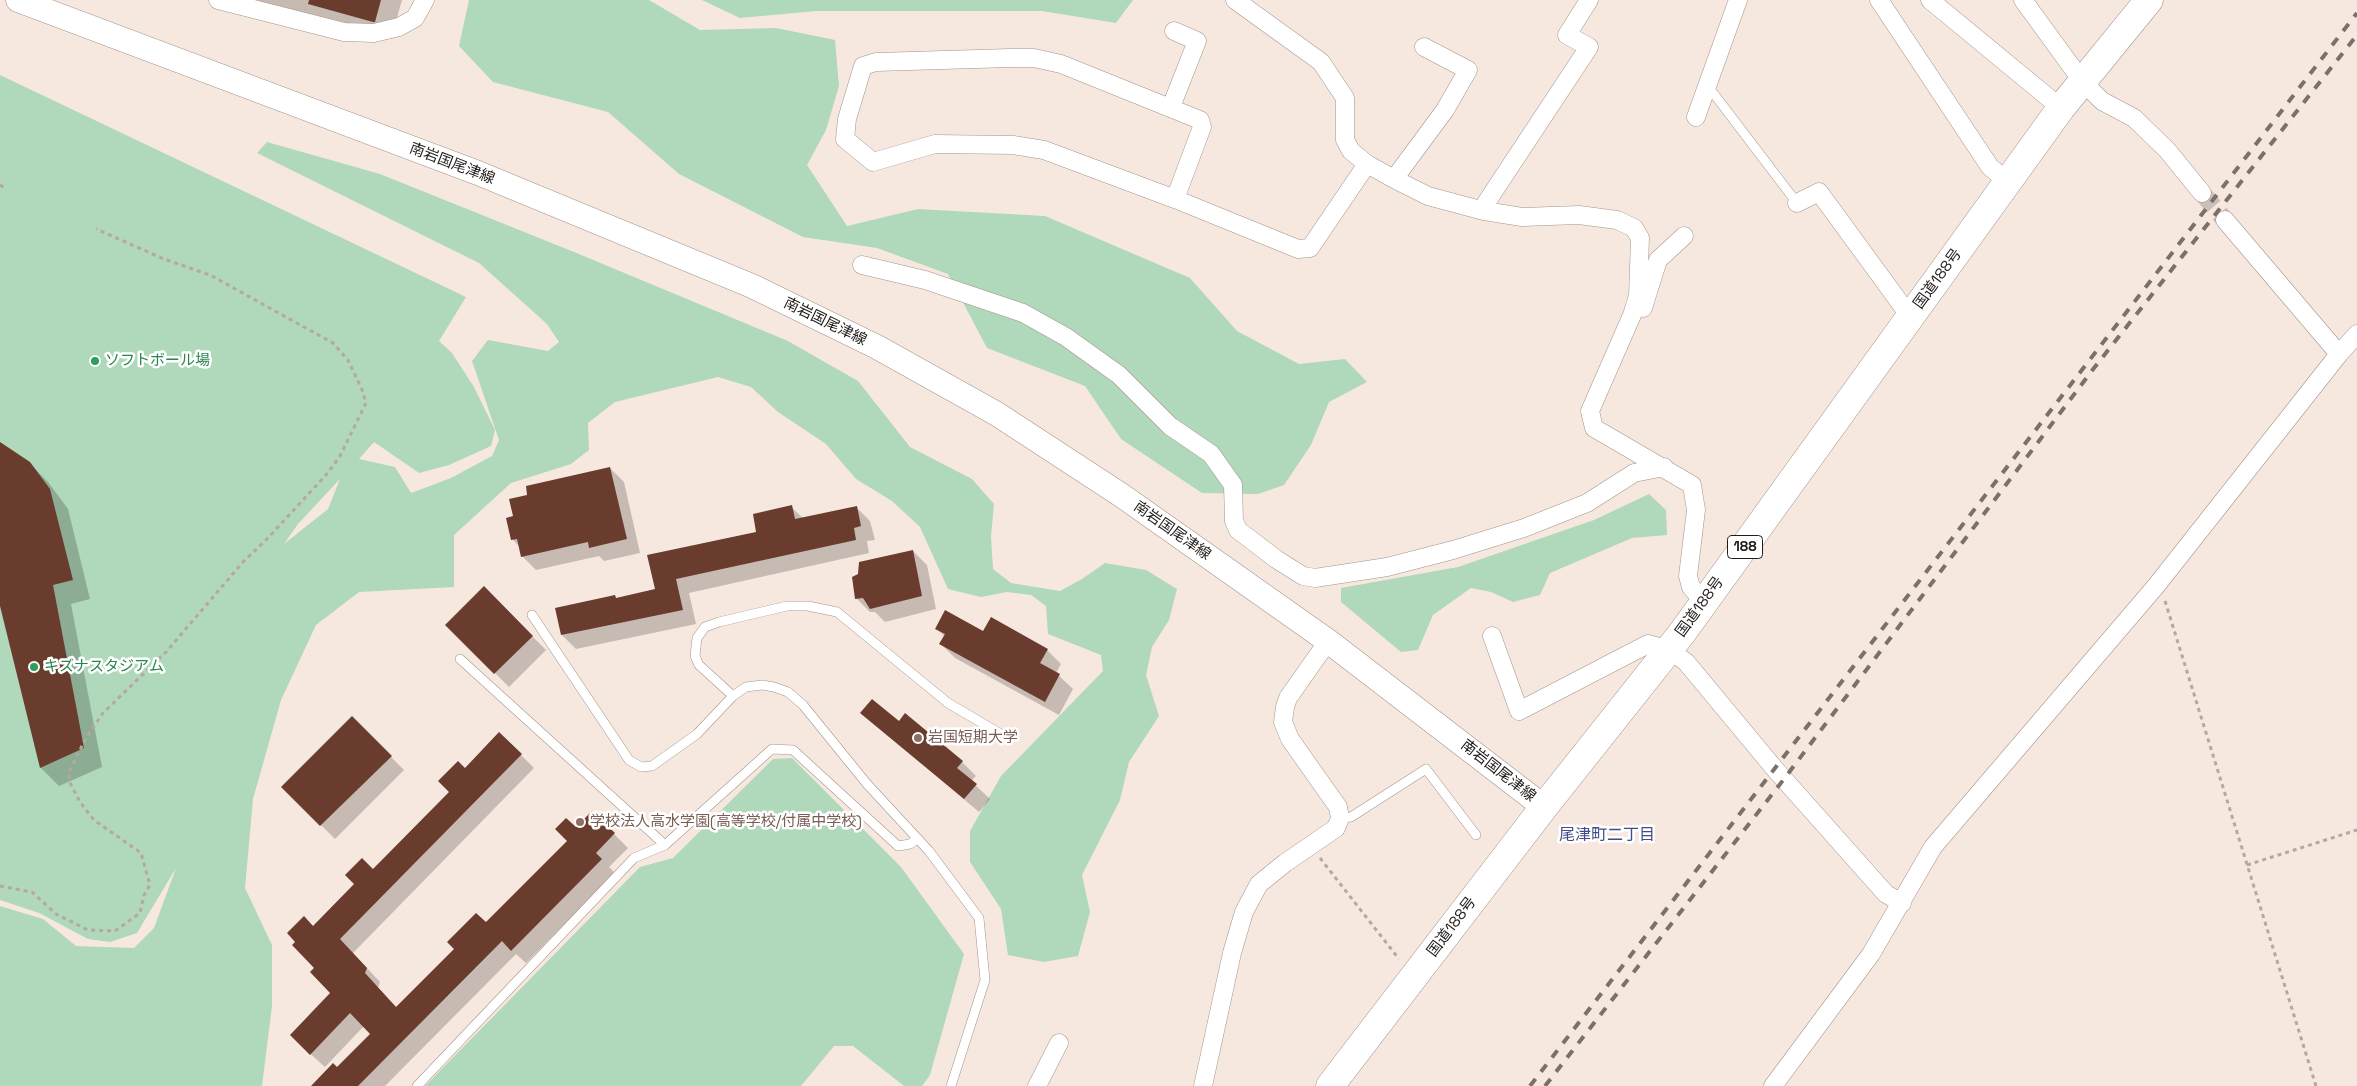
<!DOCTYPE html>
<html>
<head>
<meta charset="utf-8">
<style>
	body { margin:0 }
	canvas { display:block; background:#f7e8df }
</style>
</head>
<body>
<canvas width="2357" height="1086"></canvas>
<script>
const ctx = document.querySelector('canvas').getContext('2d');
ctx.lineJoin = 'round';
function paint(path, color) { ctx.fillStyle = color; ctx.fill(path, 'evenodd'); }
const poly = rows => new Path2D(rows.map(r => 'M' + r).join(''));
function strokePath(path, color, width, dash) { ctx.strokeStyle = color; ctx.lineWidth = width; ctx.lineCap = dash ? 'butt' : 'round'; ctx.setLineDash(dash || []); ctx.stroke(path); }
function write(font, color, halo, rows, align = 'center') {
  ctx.font = font + ' "Space Grotesk","Noto Sans JP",sans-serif'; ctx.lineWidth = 5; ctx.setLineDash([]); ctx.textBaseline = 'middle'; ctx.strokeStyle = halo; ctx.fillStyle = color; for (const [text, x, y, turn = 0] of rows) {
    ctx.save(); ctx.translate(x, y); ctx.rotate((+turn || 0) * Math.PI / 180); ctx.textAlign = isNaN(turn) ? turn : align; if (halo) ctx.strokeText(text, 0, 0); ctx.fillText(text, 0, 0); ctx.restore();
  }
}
paint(poly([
	[469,0,649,0,700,30,776,28,835,40,839,86,826,130,807,165,847,226,918,209,1045,216,1190,278,1237,331,1299,364,1345,359,1367,382,1329,402,1311,445,1284,485,1258,494,1202,493,1121,439,1085,386,987,348,948,274,877,248,803,237,679,174,608,112,493,82,459,46],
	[702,0,1133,0,1116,23,1042,11,816,11,740,18],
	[0,75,466,297,439,341,452,353,474,387,495,430,491,446,449,465,419,473,374,442,359,459,395,467,411,493,451,478,492,456,499,440,472,361,488,340,548,351,559,342,547,324,479,263,257,153,267,142,380,174,574,252,788,341,858,381,910,447,972,479,994,504,991,536,993,569,1011,583,1060,591,1082,579,1105,563,1146,570,1177,589,1169,620,1152,647,1146,675,1159,716,1129,762,1120,800,1082,875,1090,912,1078,956,1044,962,1008,955,1001,909,970,862,970,831,1001,776,1103,671,1101,655,1048,634,1046,606,1031,595,1007,592,981,597,948,589,920,527,892,501,856,479,826,444,778,412,751,387,718,377,615,402,588,423,589,450,571,464,511,483,454,535,454,587,359,592,316,625,281,700,253,799,245,888,272,945,272,1006,262,1086,0,1086,0,906,43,919,76,946,134,948,154,928,176,868,137,933,110,942,88,939,39,913,0,900],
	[340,479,328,509,284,544,298,524],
	[1649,494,1666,510,1667,535,1632,538,1550,573,1540,595,1513,602,1491,592,1471,588,1433,615,1418,650,1401,652,1341,602,1341,588,1458,567,1594,520],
	[792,758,901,867,964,954,930,1075,922,1086,904,1086,853,1046,834,1046,801,1086,425,1086,640,867,673,858,773,759]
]), '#b0d8ba');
paint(poly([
	[402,0,391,39,255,0],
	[0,445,29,463,48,482,68,509,90,599,71,604,102,767,59,786,41,768,0,601],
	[610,468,624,482,640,553,604,561,599,556,536,570,522,556,520,547,512,539,514,517,529,496],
	[791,507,803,518,856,507,870,521,875,540,867,541,869,553,689,593,696,624,576,649,562,635,557,609,615,597,617,599,656,590,649,556,758,532],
	[913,551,927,565,936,609,885,622,875,612,870,612,856,598],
	[484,588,546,650,509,687,447,625],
	[937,629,984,633,1047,650,1061,664,1056,673,1073,689,1059,715,955,658,941,644,945,637],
	[862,713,899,723,962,762,976,776,971,781,990,799,979,812],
	[352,718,404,770,335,839,283,787],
	[500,734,534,768,353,953,380,982,378,988,397,1008,486,924,568,841,576,829,592,812,628,848,609,867,615,873,526,963,516,954,385,1086,313,1086,337,1069,371,1034,364,1026,325,1067,305,1049,332,993,315,968,313,927,373,871,451,792,465,769]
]), '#0003');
paint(poly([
	[309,0,381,0,375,22,373,22,308,4],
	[0,442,30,462,50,489,73,580,53,585,84,748,40,768,0,606],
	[610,467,627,539,589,548,588,542,521,557,517,539,511,540,506,518,513,516,509,499,527,495,526,486],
	[792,505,795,519,857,506,861,526,854,528,856,540,676,579,683,610,561,635,555,608,615,595,616,598,655,589,647,555,756,532,753,514],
	[913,550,922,596,870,609,863,598,855,599,852,577,858,574,859,562],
	[484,586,533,636,494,674,445,625],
	[945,610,983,631,991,617,1048,649,1040,663,1060,674,1045,702,939,644,945,634,935,629],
	[872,699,899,721,905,713,963,761,957,768,977,784,964,799,860,713],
	[352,716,392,756,320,826,281,787],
	[499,732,522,754,340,939,367,968,365,973,396,1007,454,949,447,942,476,913,486,922,567,841,555,829,566,818,576,827,592,811,615,833,596,853,602,859,511,951,502,941,358,1086,311,1086,333,1063,337,1067,370,1034,350,1013,310,1055,290,1035,330,993,310,972,314,968,292,945,295,942,287,933,304,916,313,926,354,884,345,875,362,858,373,869,449,792,438,781,458,761,465,768]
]), '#693c2e');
strokePath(poly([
	[2202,193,2225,220]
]), '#ccbfb7', 18, [18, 9]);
const lane = poly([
	[1706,88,1714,94,1797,203],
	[532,615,629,760,641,767,652,766,697,734,733,696,746,687,762,685,774,687,788,692,803,705,867,784,929,851,979,918,985,980,951,1086],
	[733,696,699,665,695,656,697,638,705,627,719,622,787,606,808,606,837,612,948,703,999,733],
	[1340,818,1351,817,1426,769,1476,835],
	[665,845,772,749,793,750,898,846,910,844,917,839],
	[417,1086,634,858,665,845,460,659]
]);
const street = poly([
	[218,0,344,32,374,33,399,27,415,18,425,0],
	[1235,0,1321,62,1345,98,1345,140,1351,151,1367,164,1394,179,1428,196,1484,211,1522,217,1579,215,1617,220,1634,228,1640,238,1638,296,1632,315,1590,411,1594,428,1692,485,1696,510,1688,576,1691,587,1704,602],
	[1879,0,1990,167,2007,181],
	[1930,0,2061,108],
	[2023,0,2082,81,2102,101,2134,118,2167,150,2202,193],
	[1010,58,1034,58,1061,64,1200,120,1202,127,1175,199,1044,150,1013,145,935,144,873,162,845,139,847,119,863,66,876,62,1010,58],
	[1171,107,1197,41,1174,31],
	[1696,117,1738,0],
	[1394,179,1445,110,1468,70,1424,47],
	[1175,199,1298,249,1310,248,1367,164],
	[1797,203,1819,192,1903,307,1912,315],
	[1484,211,1486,203,1589,47,1567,35,1589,0],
	[2225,220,2339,354],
	[862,265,925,280,1023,313,1066,337,1119,375,1170,426,1211,454,1233,485,1234,521,1238,530,1276,559,1303,576,1315,578,1387,567,1453,550,1524,528,1587,503,1634,473,1664,467],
	[1643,308,1658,260,1684,236],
	[1492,636,1519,711,1648,644,1669,650,1686,662,1774,768,1886,894,1902,903],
	[1037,1086,1059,1043],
	[1203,1086,1232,953,1244,912,1259,884,1285,863,1336,828,1340,818,1338,807,1290,739,1283,722,1285,707,1288,698,1328,641],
	[1773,1086,1871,954,1933,847,2156,586,2339,354,2357,334]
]);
const secondary = poly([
	[18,0,478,173,752,286,877,347,997,414,1121,495,1328,641,1544,807]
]);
const highway = poly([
	[1330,1086,1544,807,1682,633,2061,108,2149,0]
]);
strokePath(lane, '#a2948c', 10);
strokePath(street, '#a2948c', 19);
strokePath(secondary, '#a2948c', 25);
strokePath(highway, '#a2948c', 29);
strokePath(poly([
	[0,185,5,188],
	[2165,601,2316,1086],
	[1320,858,1399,959],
	[2247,865,2357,830],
	[0,886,32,892,56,914,88,930,115,931,140,913,144,895,150,885,141,853,94,820,80,802,69,781,70,770,86,738,103,713,166,652,243,562,267,539,326,475,340,456,366,403,363,392,348,360,333,343,210,275,164,259,96,229]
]), '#b4a8a1', 3, [4, 4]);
strokePath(lane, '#fff', 9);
strokePath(street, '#fff', 18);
strokePath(secondary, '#fff', 24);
strokePath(highway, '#fff', 28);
strokePath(poly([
	[1530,1086,2357,13],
	[1545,1086,1784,779,2094,368,2357,35]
]), '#7a716b', 4, [9, 9]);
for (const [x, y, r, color] of [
	[95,361,5,"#2e9e5b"],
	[34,667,5,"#2e9e5b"],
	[918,738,5,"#8d6e63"],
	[580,822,5,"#8d6e63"]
]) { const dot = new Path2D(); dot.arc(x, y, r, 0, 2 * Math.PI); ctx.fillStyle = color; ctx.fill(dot); strokePath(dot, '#fff', 2); }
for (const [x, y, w] of [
	[1745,547,35]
]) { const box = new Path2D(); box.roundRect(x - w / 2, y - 11.5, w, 23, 4); ctx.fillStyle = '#fff'; ctx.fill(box); strokePath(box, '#211c19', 1); }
write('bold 14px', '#211c19', null, [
	["188",1745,547]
]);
write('15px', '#211c19', '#fff', [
	["南岩国尾津線",452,164,21],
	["国道188号",1938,279,-54],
	["南岩国尾津線",825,322,26],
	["南岩国尾津線",1172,531,35],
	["国道188号",1700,607,-54],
	["南岩国尾津線",1498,771,38],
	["国道188号",1452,927,-53]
]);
write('15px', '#27864d', '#fff', [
	["ソフトボール場",105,361],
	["キズナスタジアム",44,667]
], 'left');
write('15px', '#785e54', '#fff', [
	["岩国短期大学",928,738],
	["学校法人高水学園(高等学校/付属中学校)",590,822]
], 'left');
write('16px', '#414c88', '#fff', [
	["尾津町二丁目",1607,836]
]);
</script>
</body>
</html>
